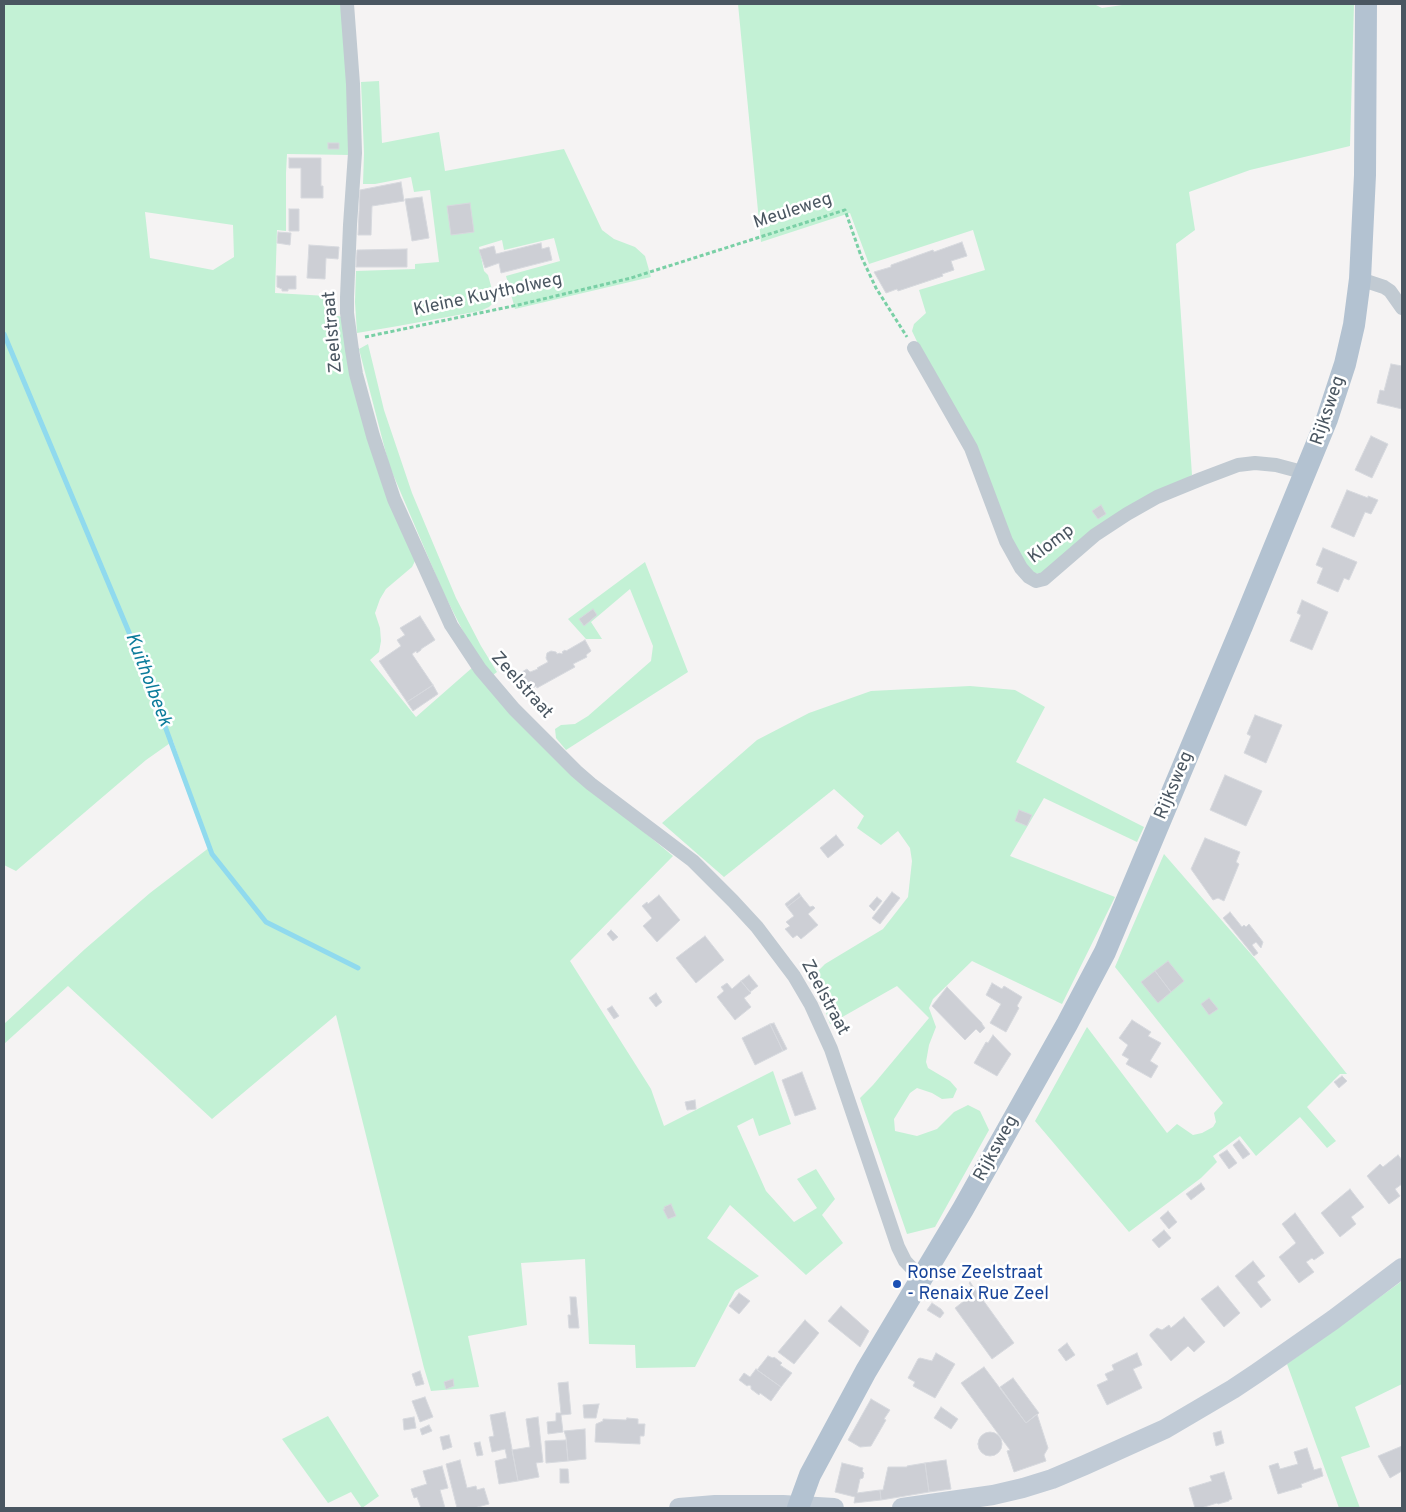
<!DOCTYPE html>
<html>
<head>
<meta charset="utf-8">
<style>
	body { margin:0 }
	#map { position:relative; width:1406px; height:1512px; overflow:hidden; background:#f5f3f3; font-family:Overpass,sans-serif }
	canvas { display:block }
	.frame { position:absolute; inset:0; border:5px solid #4a5661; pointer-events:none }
</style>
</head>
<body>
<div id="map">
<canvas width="1406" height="1512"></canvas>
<div class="frame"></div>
</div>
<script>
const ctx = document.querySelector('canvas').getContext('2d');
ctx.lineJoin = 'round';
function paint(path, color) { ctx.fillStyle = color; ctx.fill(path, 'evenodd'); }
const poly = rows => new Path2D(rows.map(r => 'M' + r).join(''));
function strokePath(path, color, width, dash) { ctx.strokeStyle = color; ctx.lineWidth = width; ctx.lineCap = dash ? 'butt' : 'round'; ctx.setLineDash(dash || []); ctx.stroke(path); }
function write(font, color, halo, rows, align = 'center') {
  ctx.font = font + ' Overpass,sans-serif'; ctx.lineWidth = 5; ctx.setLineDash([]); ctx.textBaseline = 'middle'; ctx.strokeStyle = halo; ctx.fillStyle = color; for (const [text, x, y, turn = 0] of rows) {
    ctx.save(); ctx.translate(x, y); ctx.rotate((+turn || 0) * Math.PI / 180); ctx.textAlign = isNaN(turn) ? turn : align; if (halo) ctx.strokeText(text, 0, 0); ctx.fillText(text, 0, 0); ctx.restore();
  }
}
paint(poly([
	[4,4,345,4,351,155,287,154,286,173,286,231,277,230,275,293,327,296,324,313,343,317,415,561,412,567,386,589,380,599,375,613,380,628,381,641,379,652,370,660,416,717,473,667,620,812,673,856,570,961,651,1089,664,1126,773,1071,791,1124,759,1136,753,1118,737,1126,766,1191,794,1222,817,1208,797,1179,816,1169,835,1199,822,1215,843,1243,806,1275,730,1205,707,1238,759,1276,735,1291,695,1367,636,1368,635,1345,589,1344,585,1259,521,1263,527,1325,468,1336,479,1387,431,1391,424,1368,336,1015,212,1119,68,986,4,1044,4,1024,85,949,150,893,210,847,173,741,146,760,16,871,4,865],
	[145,212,233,225,234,257,213,270,150,258],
	[738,4,1094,4,1102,8,1129,4,1354,4,1350,146,1250,170,1189,192,1195,230,1176,244,1192,475,1042,574,1034,573,1022,563,912,331,914,324,926,313,919,290,985,270,973,230,869,264,850,213,761,242],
	[379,81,382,143,439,132,445,171,564,149,602,230,614,239,635,247,645,256,651,277,515,309,506,276,560,261,554,238,504,250,502,240,479,247,484,271,488,275,494,297,492,304,489,307,480,311,398,326,357,333,355,302,356,271,415,269,415,264,439,262,430,190,414,192,411,177,375,184,363,184,364,153,361,82],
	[368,344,384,410,412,493,456,598,481,646,497,672,493,675,484,664,468,641,443,592,389,465,359,349],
	[645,562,688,672,566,750,556,738,555,729,561,725,575,724,588,716,651,661,653,646,630,589,591,622,602,639,586,639,568,619],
	[970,686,1015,690,1045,707,1016,762,1144,827,1137,842,1044,798,1010,856,1115,897,1062,1004,972,961,933,999,929,1008,936,1027,929,1045,926,1062,928,1068,950,1081,957,1089,953,1098,942,1099,932,1093,917,1088,910,1093,894,1119,895,1131,917,1136,937,1129,954,1112,968,1105,980,1111,989,1130,935,1227,907,1234,860,1098,873,1085,929,1018,897,986,830,1024,813,976,825,964,883,929,908,897,912,861,910,848,898,831,881,845,857,828,864,816,834,789,724,877,662,823,757,740,809,713,871,691],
	[1164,854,1257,961,1347,1074,1340,1074,1307,1107,1336,1141,1327,1148,1300,1117,1256,1156,1240,1136,1213,1156,1217,1162,1201,1178,1129,1232,1035,1121,1087,1027,1167,1133,1177,1124,1193,1135,1202,1133,1213,1127,1216,1122,1214,1113,1223,1103,1115,967],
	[1402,1281,1402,1384,1355,1407,1370,1447,1341,1457,1360,1508,1339,1508,1287,1364],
	[328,1416,379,1496,362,1508,351,1492,328,1503,282,1439]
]), '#c3f1d5');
strokePath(poly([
	[4,334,141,661,212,854,266,922,358,968]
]), '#90daee', 5);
const building = poly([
	[328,143,339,143,339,149,328,149,328,143],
	[289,158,321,158,321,186,323,186,323,198,301,198,301,168,289,168,289,158],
	[401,182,404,201,372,206,371,235,358,235,360,190,401,182],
	[422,197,429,238,412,241,405,199,422,197],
	[470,203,474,232,451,235,447,206,470,203],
	[289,209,299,209,299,231,289,231,289,209],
	[278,232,291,233,290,245,277,243,278,232],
	[962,242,967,256,951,261,954,270,942,274,943,276,898,291,897,289,886,293,874,272,891,267,891,265,933,250,934,252,962,242],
	[541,243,542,249,549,247,552,260,501,273,499,263,485,268,479,250,494,246,496,254,541,243],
	[309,245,339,247,338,259,326,258,325,279,307,278,309,245],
	[407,249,407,267,356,267,357,250,407,249],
	[277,276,296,276,296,289,288,289,288,291,282,291,282,289,277,287,277,276],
	[1391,364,1402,366,1402,409,1377,403,1380,390,1384,391,1391,364],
	[1371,436,1388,444,1372,478,1355,470,1371,436],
	[1347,490,1368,498,1368,496,1378,500,1371,514,1365,512,1354,537,1331,527,1347,490],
	[1101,505,1106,514,1098,519,1092,511,1101,505],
	[1323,548,1357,562,1349,580,1344,578,1338,592,1317,583,1323,568,1316,565,1323,548],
	[1302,600,1328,612,1312,650,1290,641,1301,615,1297,613,1302,600],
	[593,609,597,615,584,626,579,619,593,609],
	[420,616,435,640,421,649,421,650,417,653,416,651,412,654,433,685,407,702,379,661,401,646,397,640,405,635,400,628,420,616],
	[585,640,591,651,586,655,587,657,573,664,575,667,537,688,536,686,530,690,520,673,527,669,530,672,538,669,537,668,548,662,546,658,547,653,551,651,556,652,557,654,560,653,561,654,563,653,562,652,565,650,566,651,585,640],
	[433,685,438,694,413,711,407,702,433,685],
	[1255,715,1282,725,1266,763,1244,753,1251,736,1247,734,1255,715],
	[1225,775,1262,791,1246,826,1210,810,1225,775],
	[1019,810,1032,815,1027,826,1015,821,1019,810],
	[836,835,844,845,828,858,820,848,836,835],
	[1205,838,1240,852,1236,862,1239,864,1224,901,1218,898,1213,900,1191,869,1205,838],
	[892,892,900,898,880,924,872,918,892,892],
	[799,893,801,896,787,907,785,904,799,893],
	[659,895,680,920,657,942,643,926,652,918,642,906,647,902,648,904,659,895],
	[801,896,810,907,813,906,815,908,808,914,818,925,801,939,797,935,793,938,785,929,790,926,786,922,794,916,787,907,801,896],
	[877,897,882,901,874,911,869,906,877,897],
	[1230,912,1242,927,1244,925,1246,927,1249,924,1263,942,1261,948,1256,942,1252,945,1258,953,1254,956,1223,918,1230,912],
	[611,930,618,937,613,941,607,934,611,930],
	[705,936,724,960,696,983,676,958,705,936],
	[1168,961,1184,981,1171,992,1155,971,1168,961],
	[1155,971,1171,992,1158,1003,1141,982,1155,971],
	[749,975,758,986,750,992,741,981,749,975],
	[741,981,751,993,744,998,751,1007,735,1020,717,997,724,991,721,987,727,983,732,989,741,981],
	[992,983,1002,989,1004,986,1022,997,1017,1006,1019,1008,1006,1032,990,1023,1001,1004,986,995,992,983],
	[947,987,982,1023,982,1024,985,1028,980,1033,976,1029,965,1040,932,1006,947,987],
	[656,993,662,1002,656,1007,649,998,656,993],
	[1209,998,1218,1009,1209,1015,1201,1004,1209,998],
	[612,1006,619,1016,614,1019,607,1009,612,1006],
	[1132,1020,1151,1032,1148,1036,1161,1043,1150,1061,1158,1066,1151,1078,1126,1064,1129,1059,1122,1055,1128,1045,1119,1038,1132,1020],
	[774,1023,787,1049,783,1051,770,1024,774,1023],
	[770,1024,783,1051,755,1065,742,1038,770,1024],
	[993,1035,1011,1054,997,1076,974,1063,986,1042,988,1043,993,1035],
	[802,1072,816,1109,795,1116,782,1080,802,1072],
	[1342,1076,1347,1081,1339,1088,1334,1082,1342,1076],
	[695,1100,696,1109,687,1110,685,1102,695,1100],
	[1239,1140,1250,1154,1243,1159,1233,1145,1239,1140],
	[1227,1150,1237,1163,1229,1169,1219,1155,1227,1150],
	[1398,1155,1402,1160,1402,1184,1395,1189,1400,1196,1389,1204,1367,1176,1380,1164,1383,1167,1398,1155],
	[1201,1183,1205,1189,1191,1200,1186,1194,1201,1183],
	[1350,1189,1364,1207,1351,1217,1356,1224,1340,1237,1321,1213,1350,1189],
	[671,1204,676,1216,668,1219,663,1209,665,1209,664,1207,671,1204],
	[1168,1211,1177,1222,1169,1229,1160,1218,1168,1211],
	[1295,1213,1324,1253,1314,1260,1312,1258,1306,1262,1314,1272,1299,1283,1279,1257,1296,1243,1282,1224,1295,1213],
	[1164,1230,1171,1238,1159,1248,1152,1240,1164,1230],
	[1253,1261,1265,1276,1257,1282,1271,1300,1261,1308,1235,1276,1253,1261],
	[970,1282,1014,1343,992,1359,955,1308,964,1301,961,1297,965,1293,964,1291,971,1286,969,1283,970,1282],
	[1218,1286,1240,1313,1224,1327,1201,1299,1218,1286],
	[739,1293,750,1301,739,1314,729,1306,739,1293],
	[570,1297,576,1297,579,1328,569,1328,568,1315,571,1315,570,1297],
	[932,1303,941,1309,944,1313,940,1318,927,1310,932,1303],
	[841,1306,869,1331,860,1347,828,1321,841,1306],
	[1184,1317,1205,1342,1194,1352,1188,1346,1171,1361,1150,1336,1150,1334,1157,1328,1162,1330,1169,1325,1171,1328,1184,1317],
	[805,1320,819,1333,794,1364,778,1352,805,1320],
	[1067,1343,1075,1355,1066,1361,1058,1350,1067,1343],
	[936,1353,955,1364,935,1398,913,1386,915,1382,908,1378,918,1359,920,1358,932,1361,936,1353],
	[1137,1353,1142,1365,1133,1369,1142,1388,1107,1405,1097,1385,1108,1380,1105,1374,1114,1370,1112,1365,1137,1353],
	[768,1356,773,1358,774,1357,782,1363,780,1365,792,1373,781,1387,757,1370,768,1356],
	[984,1367,1026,1423,1037,1414,1048,1448,1044,1455,1046,1461,1014,1472,1007,1451,1010,1450,961,1383,984,1367],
	[756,1369,781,1387,771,1401,760,1393,759,1395,751,1389,751,1386,749,1385,747,1386,739,1380,744,1373,750,1377,756,1369],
	[420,1371,424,1384,416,1386,412,1374,420,1371],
	[1013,1378,1039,1413,1026,1423,1000,1387,1013,1378],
	[453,1379,454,1386,446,1389,444,1382,453,1379],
	[568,1382,571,1414,561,1415,563,1432,548,1434,547,1422,556,1421,556,1413,561,1413,558,1383,568,1382],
	[425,1397,433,1417,420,1422,412,1401,425,1397],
	[871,1399,890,1410,884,1419,886,1420,871,1446,860,1447,848,1440,871,1399],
	[599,1404,596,1418,584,1418,583,1405,599,1404],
	[941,1407,958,1419,951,1429,934,1418,941,1407],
	[505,1412,518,1481,499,1484,495,1461,507,1458,505,1449,492,1452,489,1437,494,1436,490,1415,505,1412],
	[414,1417,416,1428,404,1430,403,1419,414,1417],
	[538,1417,543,1462,536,1463,539,1477,518,1481,512,1450,530,1447,526,1419,538,1417],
	[627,1418,638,1419,638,1424,645,1424,644,1436,640,1436,640,1444,595,1442,596,1424,603,1421,603,1419,626,1420,627,1418],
	[429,1425,432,1431,422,1435,420,1429,429,1425],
	[585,1429,586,1459,568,1461,566,1437,564,1431,585,1429],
	[1221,1431,1224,1443,1216,1446,1213,1433,1221,1431],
	'978 1444a12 12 0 1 1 24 0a12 12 0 1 1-24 0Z',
	[449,1435,452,1447,443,1450,440,1437,449,1435],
	[566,1440,568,1461,546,1463,545,1441,566,1440],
	[480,1442,483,1455,477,1456,474,1443,480,1442],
	[1402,1446,1402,1471,1390,1478,1378,1456,1402,1446],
	[1307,1448,1314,1470,1321,1468,1323,1476,1301,1484,1302,1487,1278,1494,1269,1466,1278,1463,1280,1469,1298,1464,1294,1452,1307,1448],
	[460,1460,467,1488,476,1486,477,1490,484,1488,489,1504,474,1508,457,1508,446,1464,460,1460],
	[946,1460,951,1489,929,1492,925,1463,946,1460],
	[842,1463,863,1468,862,1471,864,1473,863,1478,860,1479,857,1493,880,1490,881,1500,854,1503,855,1497,835,1492,842,1463],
	[925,1463,929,1492,881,1500,880,1490,883,1490,888,1467,907,1467,907,1466,925,1463],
	[442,1466,448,1488,440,1490,445,1508,421,1508,417,1497,414,1498,411,1489,427,1484,423,1471,442,1466],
	[560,1469,568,1469,569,1483,560,1483,560,1469],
	[1224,1472,1232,1499,1229,1500,1229,1501,1218,1504,1217,1503,1201,1508,1195,1508,1189,1488,1212,1481,1210,1476,1224,1472]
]);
paint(building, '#cdcfd5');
strokePath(building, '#d7d9de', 1);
strokePath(poly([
	[365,337,518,305,631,278,845,210,861,256,876,288,907,337]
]), '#7ad0a6', 3, [4, 2.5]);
strokePath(poly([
	[347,4,353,84,355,153,350,225,347,297,347,313,352,350,356,374,373,436,394,499,451,625,480,669,514,709,576,771,591,784,693,861,733,901,757,927,794,976,811,1005,831,1049,898,1247,905,1261,922,1279],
	[1360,279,1384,287,1390,291,1402,308],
	[914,348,971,448,1006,541,1021,568,1029,577,1036,581,1044,579,1095,535,1127,514,1157,497,1201,479,1238,465,1255,463,1276,465,1306,473]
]), '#c1cad2', 14);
strokePath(poly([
	[679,1508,715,1505,783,1505,834,1508],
	[902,1508,993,1495,1023,1488,1052,1479,1085,1465,1165,1429,1233,1389,1257,1373,1333,1320,1402,1268]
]), '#c1cbd6', 20);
strokePath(poly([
	[798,1508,810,1475,866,1371,963,1209,1067,1024,1105,952,1242,626,1327,419,1345,364,1354,325,1360,279,1365,175,1366,4]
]), '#b3c2d1', 22);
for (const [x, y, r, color] of [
	[897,1284,5,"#1a4fb4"]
]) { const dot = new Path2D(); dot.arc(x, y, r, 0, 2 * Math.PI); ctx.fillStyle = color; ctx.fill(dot); strokePath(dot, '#fff', 2); }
write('18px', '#4a5661', '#fff', [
	["Meuleweg",793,212,-18],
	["Kleine Kuytholweg",488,296,-12],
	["Zeelstraat",334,332,-95],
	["Rijksweg",1329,411,-71],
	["Klomp",1052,545,-37],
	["Zeelstraat",521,686,48],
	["Rijksweg",1175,786,-67],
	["Zeelstraat",824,998,62],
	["Rijksweg",997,1149,-61]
]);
write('18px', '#164399', '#fff', [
	["Ronse Zeelstraat",907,1274],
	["- Renaix Rue Zeel",907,1295]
], 'left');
write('italic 19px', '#0c7c9b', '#fff', [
	["Kuitholbeek",147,680,69]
]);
</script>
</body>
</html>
